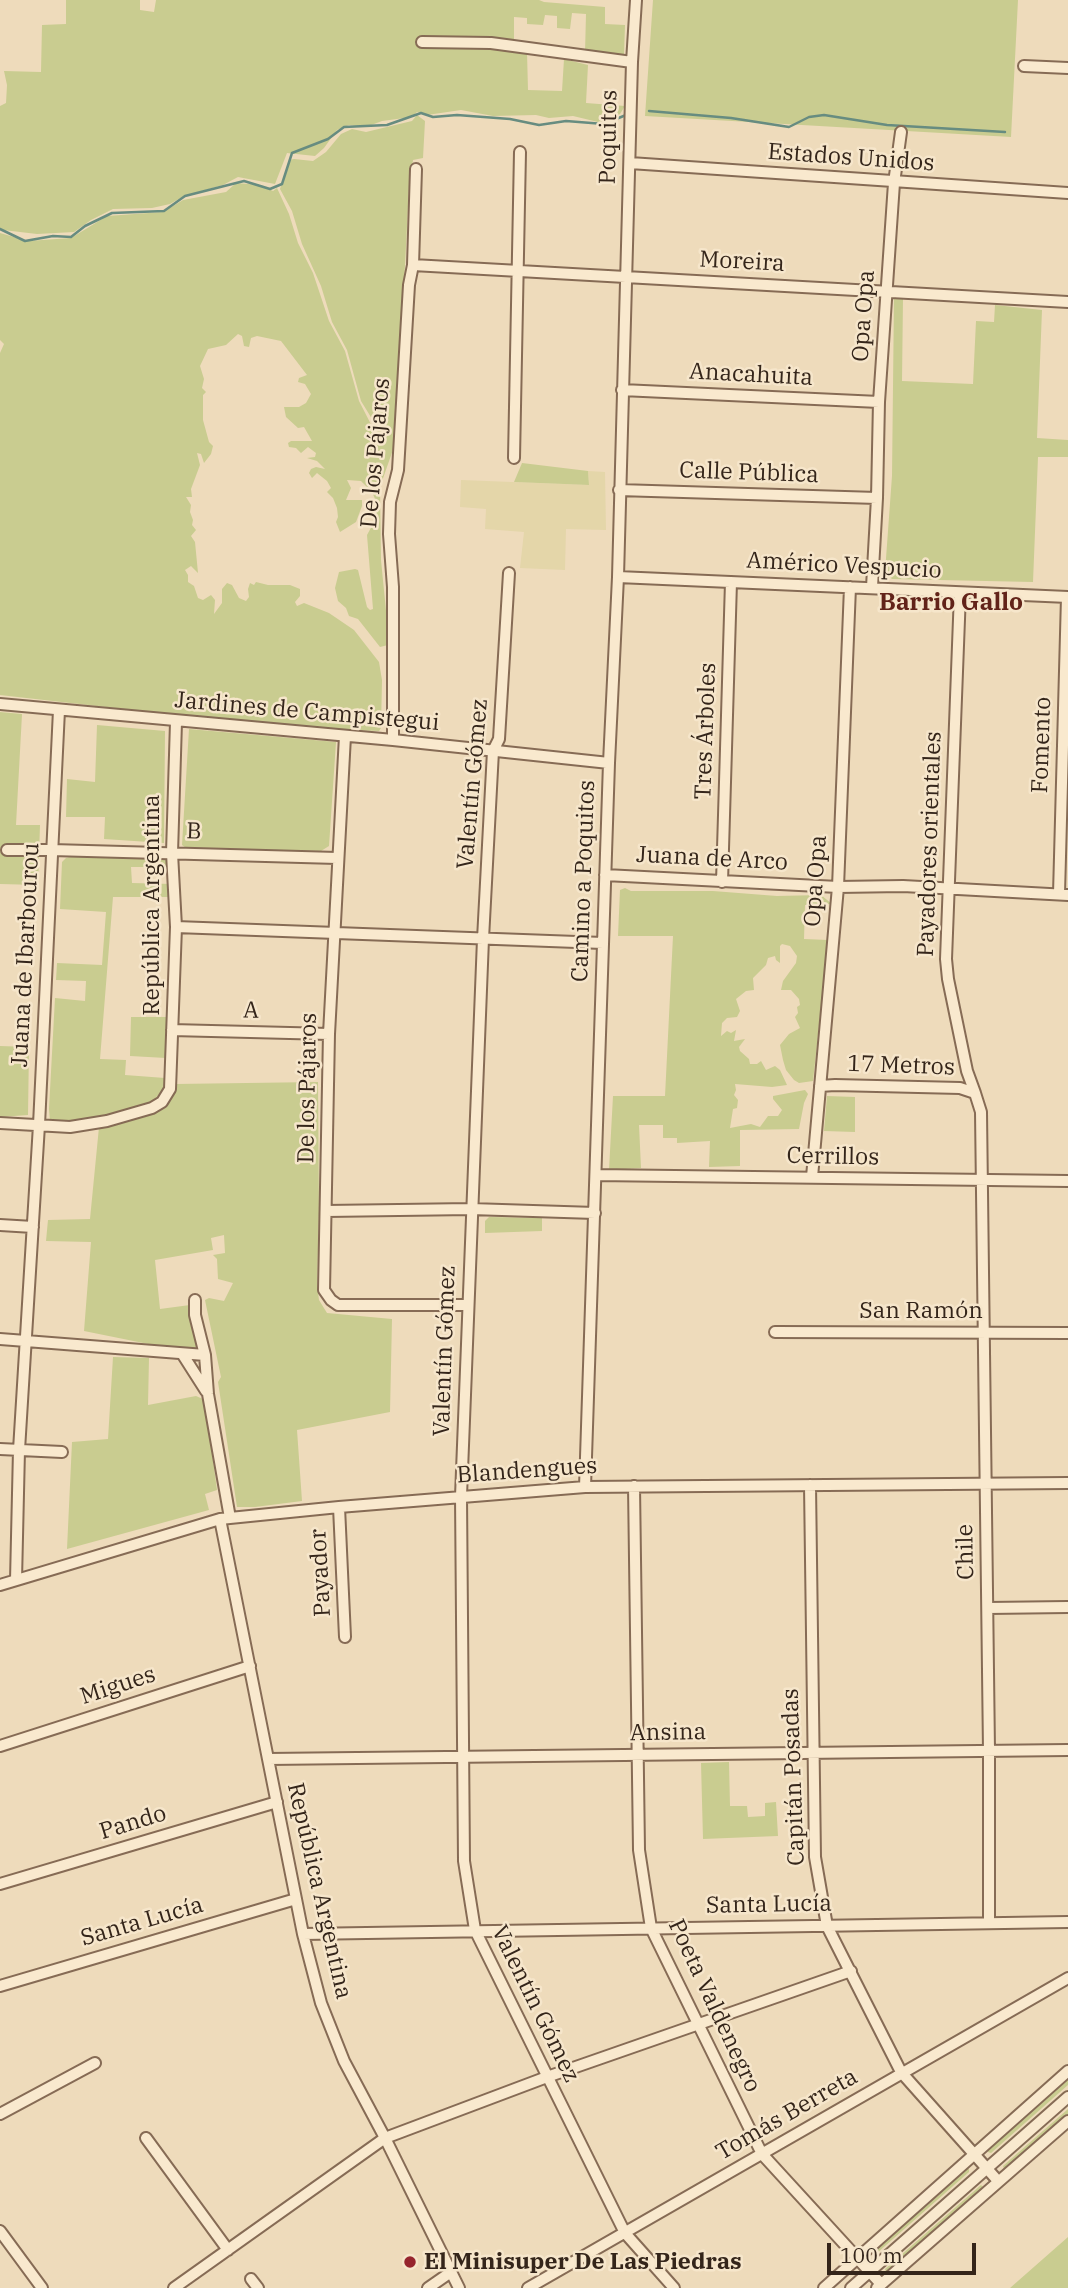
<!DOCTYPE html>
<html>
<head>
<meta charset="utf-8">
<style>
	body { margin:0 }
	#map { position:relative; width:1068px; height:2288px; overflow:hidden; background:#eedbbb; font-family:"IBM Plex Serif",serif }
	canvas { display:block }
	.scale { position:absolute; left:827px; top:2243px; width:149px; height:32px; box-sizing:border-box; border:4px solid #34251a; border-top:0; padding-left:9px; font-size:21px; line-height:24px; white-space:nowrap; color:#34251a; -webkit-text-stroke:5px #f6e6cb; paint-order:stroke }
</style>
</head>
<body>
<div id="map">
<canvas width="1068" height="2288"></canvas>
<div class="scale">100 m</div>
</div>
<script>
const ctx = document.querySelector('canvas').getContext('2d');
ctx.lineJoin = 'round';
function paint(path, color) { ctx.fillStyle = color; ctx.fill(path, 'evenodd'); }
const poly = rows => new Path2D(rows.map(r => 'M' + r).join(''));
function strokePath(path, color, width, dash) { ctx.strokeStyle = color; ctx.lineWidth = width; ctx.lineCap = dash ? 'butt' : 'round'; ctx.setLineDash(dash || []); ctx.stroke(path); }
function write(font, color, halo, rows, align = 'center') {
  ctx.font = font + ' "IBM Plex Serif",serif'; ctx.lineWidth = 5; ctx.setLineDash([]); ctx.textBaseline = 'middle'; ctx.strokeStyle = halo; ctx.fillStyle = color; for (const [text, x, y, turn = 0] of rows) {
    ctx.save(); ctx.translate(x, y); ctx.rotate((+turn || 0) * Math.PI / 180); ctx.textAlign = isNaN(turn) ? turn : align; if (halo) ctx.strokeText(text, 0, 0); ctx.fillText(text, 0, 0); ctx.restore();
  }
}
paint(poly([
	[588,471,605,472,606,530,566,529,565,570,520,568,524,532,485,529,486,509,460,507,461,480,589,485]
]), '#e4d6a9');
paint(poly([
	[66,0,140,0,140,10,154,12,156,0,539,0,544,2,605,7,605,24,625,25,624,55,585,53,586,14,572,13,570,29,557,28,557,16,545,15,543,25,527,24,527,18,514,17,514,49,519,52,527,52,528,90,562,91,564,59,588,65,586,103,625,106,620,114,609,120,598,122,573,116,549,118,536,115,493,116,461,110,427,115,417,112,412,117,382,121,366,127,349,125,337,130,324,148,315,156,287,153,275,184,238,177,223,185,184,196,170,204,152,208,113,209,91,220,74,232,37,234,3,230,0,228,0,106,6,103,7,85,4,71,41,72,42,25,66,24],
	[653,0,1018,0,1011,137,645,116],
	[417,115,425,121,423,158,413,160,409,187,396,441,380,487,381,560,389,641,388,645,380,647,358,619,349,616,346,608,338,601,335,588,339,572,355,569,358,570,367,607,370,610,373,609,367,535,373,524,376,501,372,492,361,481,347,480,351,488,346,500,362,500,362,506,356,522,340,532,336,522,338,517,337,508,333,498,327,492,331,488,327,481,317,473,312,478,309,473,311,469,316,467,325,469,317,461,307,458,315,457,316,453,308,447,301,453,296,448,289,447,288,443,291,441,312,441,304,427,298,428,286,417,284,407,299,407,306,403,311,394,305,384,298,382,299,378,307,375,281,341,257,336,251,338,249,347,244,346,242,336,238,334,226,345,208,349,200,366,204,379,202,388,206,392,203,395,203,420,209,442,213,446,211,454,204,463,201,454,197,453,200,465,191,489,192,497,186,497,191,505,190,512,193,520,192,525,196,530,191,536,195,542,198,573,191,566,185,570,188,575,188,582,194,586,198,598,203,600,211,595,215,600,214,614,222,603,222,589,227,583,232,585,239,598,246,601,249,597,248,589,250,583,254,585,256,582,268,585,290,585,300,589,300,596,295,602,297,606,304,603,329,613,354,630,379,662,382,680,381,728,379,731,291,728,0,695,0,353,4,344,0,340,0,233,28,241,71,238,107,216,163,212,183,200,226,192,236,183,261,185,273,191,277,188,289,214,298,243,313,273,329,321,345,351,359,401,378,438,377,427,361,401,347,350,332,322,321,286,302,244,292,211,280,189,289,160,294,159,313,161,326,152,341,134,352,129,366,132,391,126,412,121],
	[894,297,903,298,902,381,973,384,976,321,994,322,995,305,1042,310,1037,438,1068,440,1068,457,1038,457,1033,582,892,579,885,572,892,476],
	[522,463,588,471,589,485,514,482],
	[0,712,22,714,16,825,40,825,38,885,0,884],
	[97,725,165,731,164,843,104,839,105,817,66,817,67,779,95,782],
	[189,729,336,742,329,846,321,851,186,848,182,845],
	[73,856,166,858,172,867,131,867,132,883,172,884,172,897,113,897,100,1059,126,1060,125,1075,165,1078,164,1089,149,1105,104,1118,53,1123,50,1121,49,1109,55,998,85,1001,86,981,56,980,57,963,102,965,106,912,60,909,62,862,66,858],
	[625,888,631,891,713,891,777,896,821,895,832,904,805,905,804,939,828,940,813,1081,799,1083,794,1080,786,1070,783,1060,780,1045,789,1034,800,1028,795,1017,798,1013,797,1007,800,1005,799,999,791,990,781,990,783,981,796,963,797,956,790,946,782,944,780,946,780,963,776,960,775,956,768,958,766,965,753,978,754,990,746,991,736,999,740,1011,737,1017,727,1018,722,1023,721,1036,727,1031,731,1033,736,1030,734,1041,745,1039,739,1047,740,1051,749,1059,750,1064,757,1064,761,1061,766,1070,775,1066,780,1070,787,1085,772,1087,735,1084,736,1090,734,1095,738,1100,737,1108,733,1109,730,1128,751,1124,760,1127,768,1116,778,1116,782,1110,773,1099,773,1096,805,1090,808,1094,804,1103,799,1129,740,1130,740,1166,709,1167,710,1141,677,1143,677,1138,663,1138,663,1125,639,1125,641,1168,609,1170,613,1096,665,1096,673,936,618,936,620,890],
	[131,1017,168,1017,166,1058,130,1056],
	[0,1046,29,1047,28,1115,0,1117],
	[318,1082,319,1214,317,1284,319,1300,327,1313,392,1319,390,1412,297,1430,302,1501,255,1507,237,1507,218,1382,221,1377,205,1300,209,1298,224,1301,233,1283,218,1279,217,1259,213,1255,225,1253,224,1235,211,1238,213,1250,155,1260,160,1309,190,1305,200,1351,173,1349,84,1331,91,1242,46,1241,48,1220,90,1219,99,1127,160,1110,169,1103,175,1084],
	[827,1096,855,1097,855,1132,824,1131],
	[489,1217,542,1218,542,1231,485,1233,485,1221],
	[113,1357,149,1358,148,1405,196,1396,205,1400,217,1490,205,1494,209,1510,67,1549,72,1442,108,1439],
	[729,1762,730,1806,747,1806,748,1817,765,1816,765,1803,776,1802,778,1836,703,1839,701,1763],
	[1068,2079,1068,2085,991,2153,988,2152,988,2149],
	[1068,2109,1068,2116,1006,2170,1004,2169,1003,2166],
	[966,2168,969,2169,969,2172,877,2253,874,2252],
	[981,2185,984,2188,886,2272,885,2269],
	[1068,2237,1068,2288,1010,2288]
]), '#c9cc90');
strokePath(poly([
	[649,111,731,118,789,127,809,117,824,115,887,125,1005,132],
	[0,229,25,241,53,236,71,237,85,226,112,213,164,211,185,196,244,181,270,189,282,184,292,153,328,139,344,127,387,125,421,113,433,117,457,115,510,119,539,125,566,121,604,124,626,115]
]), '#678c80', 2.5);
const minor = poly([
	[422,42,491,43,632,62],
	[1024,66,1068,68],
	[630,163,1068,193],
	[413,265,1068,302],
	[622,390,879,402],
	[514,458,520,152],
	[619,490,877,498],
	[509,573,499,739,493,751,483,939,461,1496,464,1861,475,1930,625,2233,674,2288],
	[618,577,1068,597],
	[872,587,877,498,879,402,894,183,901,132],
	[960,593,946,959,948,979,967,1071,975,1093],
	[0,704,393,740,609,763],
	[345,736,329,1034,324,1290,331,1300,338,1305,468,1305],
	[393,740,393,587,389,534,390,502,398,470,409,285,413,265,416,169],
	[7,850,52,850,337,858],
	[605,875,838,887,903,886,1068,895],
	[722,882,731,582],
	[1059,894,1067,597],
	[176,927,603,943],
	[172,1030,329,1034],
	[820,1086,835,1085,960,1088,975,1093,981,1112,989,1750,989,1923],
	[0,1123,70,1127,107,1121,152,1108,162,1102,170,1089,176,927,172,853,176,722],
	[596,1175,1068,1181],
	[812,1177,838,887,850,587],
	[326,1211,471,1209,595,1213],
	[0,1225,33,1227],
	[195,1300,195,1315,205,1355,208,1394,230,1518],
	[775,1332,1068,1333],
	[0,1339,205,1355],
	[183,1355,206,1391],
	[0,1449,62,1452],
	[810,1485,815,1857,827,1926,901,2072,998,2181],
	[634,1486,639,1850,651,1928,762,2154,881,2284],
	[585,1487,609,763,618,577,632,62,636,0],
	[339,1507,345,1637],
	[220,1519,303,1934,321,2003,344,2061,385,2138,459,2288],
	[16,1580,19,1450,39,1125,59,710],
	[0,1585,220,1519,339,1507,585,1487,1068,1483],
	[988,1608,1068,1607],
	[0,1746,250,1666],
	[268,1759,1068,1750],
	[0,1884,277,1802],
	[303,1934,1068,1922],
	[0,1986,296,1899],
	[0,2114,95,2063],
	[146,2138,228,2250],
	[0,2231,42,2288],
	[251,2279,258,2288],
	[174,2288,385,2138,547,2077,851,1971],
	[428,2288,451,2272],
	[528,2288,1068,1978],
	[824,2288,1068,2071],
	[851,2288,1068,2097],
	[877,2288,1068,2121]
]);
strokePath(minor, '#866b55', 14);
strokePath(minor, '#f9e9ce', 10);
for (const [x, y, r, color] of [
	[410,2262,7,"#96242d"]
]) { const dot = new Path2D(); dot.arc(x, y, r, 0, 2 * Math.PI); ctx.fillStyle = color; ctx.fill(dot); strokePath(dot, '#f6e6cb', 2.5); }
write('23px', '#34251a', '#f6e6cb', [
	["Poquitos",609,137,-89],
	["Estados Unidos",851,158,4],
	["Moreira",742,262,3],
	["Opa Opa",864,316,-86],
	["Anacahuita",751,375,3],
	["De los Pájaros",376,453,-85],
	["Calle Pública",749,473,2],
	["Américo Vespucio",844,566,3],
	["Jardines de Campistegui",307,712,5],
	["Tres Árboles",706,731,-88],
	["Fomento",1042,745,-88],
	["Valentín Gómez",473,784,-85],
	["B",194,832,2],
	["Payadores orientales",930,844,-88],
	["Juana de Arco",712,859,3],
	["Camino a Poquitos",584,881,-88],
	["Opa Opa",816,881,-86],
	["República Argentina",152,905,-90],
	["Juana de Ibarbourou",26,955,-87],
	["A",251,1011,1],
	["17 Metros",901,1066,2],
	["De los Pájaros",308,1088,-89],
	["Cerrillos",833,1157,1],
	["San Ramón",921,1311],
	["Valentín Gómez",445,1351,-88],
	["Blandengues",527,1471,-4],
	["Chile",966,1552,-91],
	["Payador",321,1573,-93],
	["Migues",118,1686,-18],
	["Ansina",668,1733,-1],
	["Capitán Posadas",794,1777,-92],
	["Pando",133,1823,-17],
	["República Argentina",319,1891,77],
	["Santa Lucía",769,1905,-1],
	["Santa Lucía",142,1922,-16],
	["Valentín Gómez",535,2004,64],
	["Poeta Valdenegro",714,2006,65],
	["Tomás Berreta",787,2115,-30]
]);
write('bold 23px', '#34251a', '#f6e6cb', [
	["El Minisuper De Las Piedras",424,2262]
], 'left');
write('bold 24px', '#622319', '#f6e6cb', [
	["Barrio Gallo",951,603]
]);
</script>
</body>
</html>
